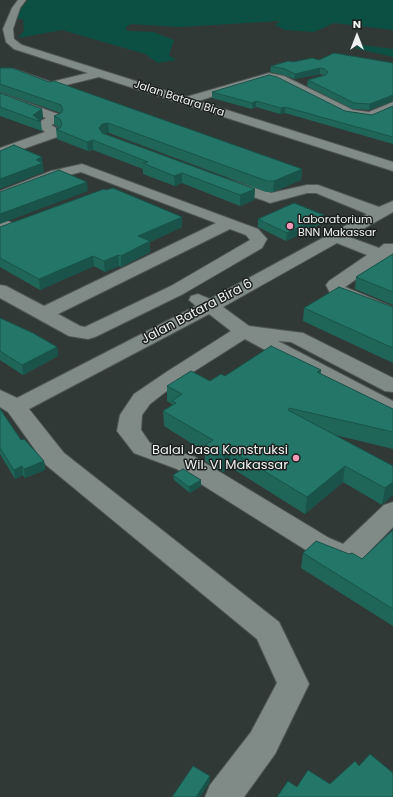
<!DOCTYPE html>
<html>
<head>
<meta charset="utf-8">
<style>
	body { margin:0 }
	#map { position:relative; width:393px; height:797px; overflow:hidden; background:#313937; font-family:Poppins,sans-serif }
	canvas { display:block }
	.north { position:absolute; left:337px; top:16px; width:40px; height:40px; -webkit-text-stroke:3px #1c1f1e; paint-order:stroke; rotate:0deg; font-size:11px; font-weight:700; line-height:16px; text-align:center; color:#eef3f1 }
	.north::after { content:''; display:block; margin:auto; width:14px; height:18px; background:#eef3f1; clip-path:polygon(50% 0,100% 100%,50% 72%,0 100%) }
</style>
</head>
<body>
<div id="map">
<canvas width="393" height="797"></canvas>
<div class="north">N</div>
</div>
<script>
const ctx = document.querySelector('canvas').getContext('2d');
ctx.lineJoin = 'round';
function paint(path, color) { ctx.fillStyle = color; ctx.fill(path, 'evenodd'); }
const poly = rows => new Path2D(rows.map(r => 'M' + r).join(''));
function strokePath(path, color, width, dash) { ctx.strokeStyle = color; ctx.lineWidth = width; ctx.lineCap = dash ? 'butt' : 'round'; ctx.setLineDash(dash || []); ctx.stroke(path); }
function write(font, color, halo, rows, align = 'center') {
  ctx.font = font + ' Poppins,sans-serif'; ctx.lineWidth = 3; ctx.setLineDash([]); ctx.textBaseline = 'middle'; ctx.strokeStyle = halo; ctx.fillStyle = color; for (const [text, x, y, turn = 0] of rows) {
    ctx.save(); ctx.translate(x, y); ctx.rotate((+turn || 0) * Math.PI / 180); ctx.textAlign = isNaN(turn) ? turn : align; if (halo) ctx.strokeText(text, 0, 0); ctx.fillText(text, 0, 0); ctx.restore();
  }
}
paint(poly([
	[28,0,393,0,393,30,334,23,314,32,285,30,275,25,280,21,180,27,131,24,125,28,128,31,153,32,174,40,169,55,176,60,158,63,145,54,62,30,18,38,24,31,23,19,12,19],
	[361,45,393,49,393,57,354,48]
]), '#0c5044');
const minor = poly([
	[18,0,26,0,20,8,13,29,14,39,22,45,186,97,269,73,284,76,353,110,369,112,393,102,393,110,371,120,358,119,345,116,277,81,269,79,198,101,393,162,393,171,99,77,50,89,13,75,0,75,0,69,14,69,51,82,88,73,14,49,6,42,3,29,12,8,18,0],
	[0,93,61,115,63,118,61,121,51,125,60,130,61,133,60,136,0,157,0,148,45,132,36,124,46,118,0,100,0,93],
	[82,164,258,229,267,239,262,248,183,294,95,337,88,339,69,336,0,298,0,285,6,286,44,306,216,223,81,172,61,177,0,201,0,191,51,171,82,164],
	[230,229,246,235,250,240,171,286,85,327,80,326,58,314,230,229],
	[226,179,271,193,307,185,318,185,379,207,393,201,393,212,349,237,379,248,384,244,393,244,393,264,382,261,345,287,393,307,393,320,337,298,330,293,326,285,329,281,367,255,337,243,223,307,249,326,303,333,393,378,393,392,385,391,291,342,278,341,393,401,393,417,385,415,245,339,182,379,150,404,142,415,141,430,150,443,195,457,329,538,343,544,384,505,393,502,393,527,357,564,347,567,309,552,177,469,134,453,117,431,120,415,134,394,168,371,231,331,209,314,29,409,64,453,279,622,309,684,275,754,244,797,205,797,210,785,251,732,277,683,257,639,46,465,8,412,0,407,0,390,17,398,196,306,189,300,191,296,198,294,210,299,367,214,316,193,307,193,270,203,265,201,221,186,219,183,221,180,226,179],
	[0,217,16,225,18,228,16,231,10,233,0,229,0,217]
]);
strokePath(minor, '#505755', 2);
paint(minor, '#808a87');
paint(poly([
	[319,60,393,63,393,101,369,110,353,109,307,86,308,80,325,75,324,75,320,74,294,79,284,75,270,72,271,66,293,62],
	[0,68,49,82,302,169,301,180,273,192,266,192,109,133,103,133,255,189,254,200,240,206,182,183,175,186,143,174,143,169,93,150,88,151,57,139,56,129,59,128,54,125,54,116,61,113,0,92],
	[212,92,372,115,393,106,393,144,285,113,280,114,256,107,252,109,212,98],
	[0,93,42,109,43,118,39,121,41,122,42,131,0,116],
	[182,217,182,227,150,242,150,252,121,267,119,266,105,272,94,266,40,290,0,267,0,227],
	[258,219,323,223,286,241,258,227],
	[393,254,393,305,355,289,356,277],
	[393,307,393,363,303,321,304,308],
	[0,318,57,347,58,356,23,375,0,360],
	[321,370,320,374,393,409,393,449,335,435,393,466,382,505,343,482,305,514,230,467,223,472,205,461,205,452,164,426,163,411,172,405,172,404,167,401,167,386,210,381,225,376],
	[0,409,21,440,44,461,45,470,25,478,23,475,15,479,0,454],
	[173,475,201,486,190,493,174,480],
	[393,530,393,626,301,568,303,553,362,559]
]), '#1f6659');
paint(poly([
	[320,68,320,74,294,79,295,74],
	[393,95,393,101,369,110,370,104],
	[256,101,256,107,252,109,252,103],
	[285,107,285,113,280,114,281,108],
	[42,109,43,118,38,121,33,115],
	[108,123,109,133,103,134,100,137,99,128,102,124],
	[93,140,93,150,88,151,87,142],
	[42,157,44,172,0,189,0,179,36,160],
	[302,169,301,180,273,192,274,181],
	[182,173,182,183,175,186,174,176],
	[87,182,88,191,0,224,0,214],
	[255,189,254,200,240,206,240,195],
	[324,215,323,223,286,241,287,233],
	[182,217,182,227,150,242,150,252,121,267,121,256,138,236],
	[118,255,119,266,105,272,104,261],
	[93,256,94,266,40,290,39,279],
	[57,347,58,356,23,375,22,365],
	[321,370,319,385,317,372],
	[231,451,230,467,223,472,223,456],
	[44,461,45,470,25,478,24,469],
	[22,466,23,475,15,479,14,470],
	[345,466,343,482,305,514,307,497],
	[201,480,201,486,190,493,189,487],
	[393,482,393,495,382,505,385,488],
	[210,776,210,782,200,797,196,797]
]), '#195349');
const building = poly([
	[334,53,393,63,393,95,370,104,354,103,308,80,326,75,328,72,325,69,320,68,295,74,285,69,271,66,289,61,293,62,312,58,319,60,334,53],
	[0,68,12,68,49,82,54,81,302,169,274,181,267,181,108,123,102,124,99,128,102,133,255,189,240,195,182,173,174,176,143,163,148,162,93,140,87,142,56,129,60,128,62,124,60,119,54,116,61,113,63,110,61,105,0,84,0,68],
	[269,75,277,77,345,111,372,115,393,106,393,137,285,107,281,108,256,101,252,103,212,92,269,75],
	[0,93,42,109,33,115,41,122,0,107,0,93],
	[14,145,42,157,36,160,43,163,0,179,0,151,14,145],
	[59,170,87,182,0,214,0,192,59,170],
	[113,188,182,217,138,236,150,241,121,256,118,255,104,261,93,256,39,279,0,258,0,227,104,189,106,190,113,188],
	[294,203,324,215,287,233,258,219,294,203],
	[393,254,393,292,356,277,393,254],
	[339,287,393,307,393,348,304,308,339,287],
	[0,318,33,333,57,347,22,365,0,351,0,318],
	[271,346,321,370,317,372,393,409,393,432,289,408,288,410,393,466,393,482,385,488,345,466,307,497,231,451,223,456,205,445,213,440,163,411,176,403,172,401,182,394,167,386,191,371,210,381,221,374,225,376,271,346],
	[0,409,21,440,24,439,44,461,24,469,22,466,14,470,0,448,0,409],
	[183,469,201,480,189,487,173,475,183,469],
	[393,530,393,609,303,553,316,541,349,554,352,553,362,559,393,530],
	[370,754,393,773,393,797,277,797,288,781,297,787,308,770,330,784,355,761,359,766,370,754],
	[193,766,210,776,196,797,172,797,193,766]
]);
paint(building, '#247768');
strokePath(building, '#195349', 1);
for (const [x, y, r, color] of [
	[290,226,4,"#f09ab7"],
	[296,458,4,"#f09ab7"]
]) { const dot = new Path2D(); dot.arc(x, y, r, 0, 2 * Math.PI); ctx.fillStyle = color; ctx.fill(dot); strokePath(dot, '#1c1f1e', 1.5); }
write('11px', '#eef3f1', '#1c1f1e', [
	["Jalan Batara Bira",179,99,18]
]);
write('11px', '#eef3f1', '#1c1f1e', [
	["Laboratorium",298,220],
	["BNN Makassar",298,233]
], 'left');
write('13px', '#eef3f1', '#1c1f1e', [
	["Jalan Batara Bira 6",197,312,-28]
]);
write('13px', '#eef3f1', '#1c1f1e', [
	["Balai Jasa Konstruksi",288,451],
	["Wil. VI Makassar",288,466]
], 'right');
</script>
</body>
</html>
